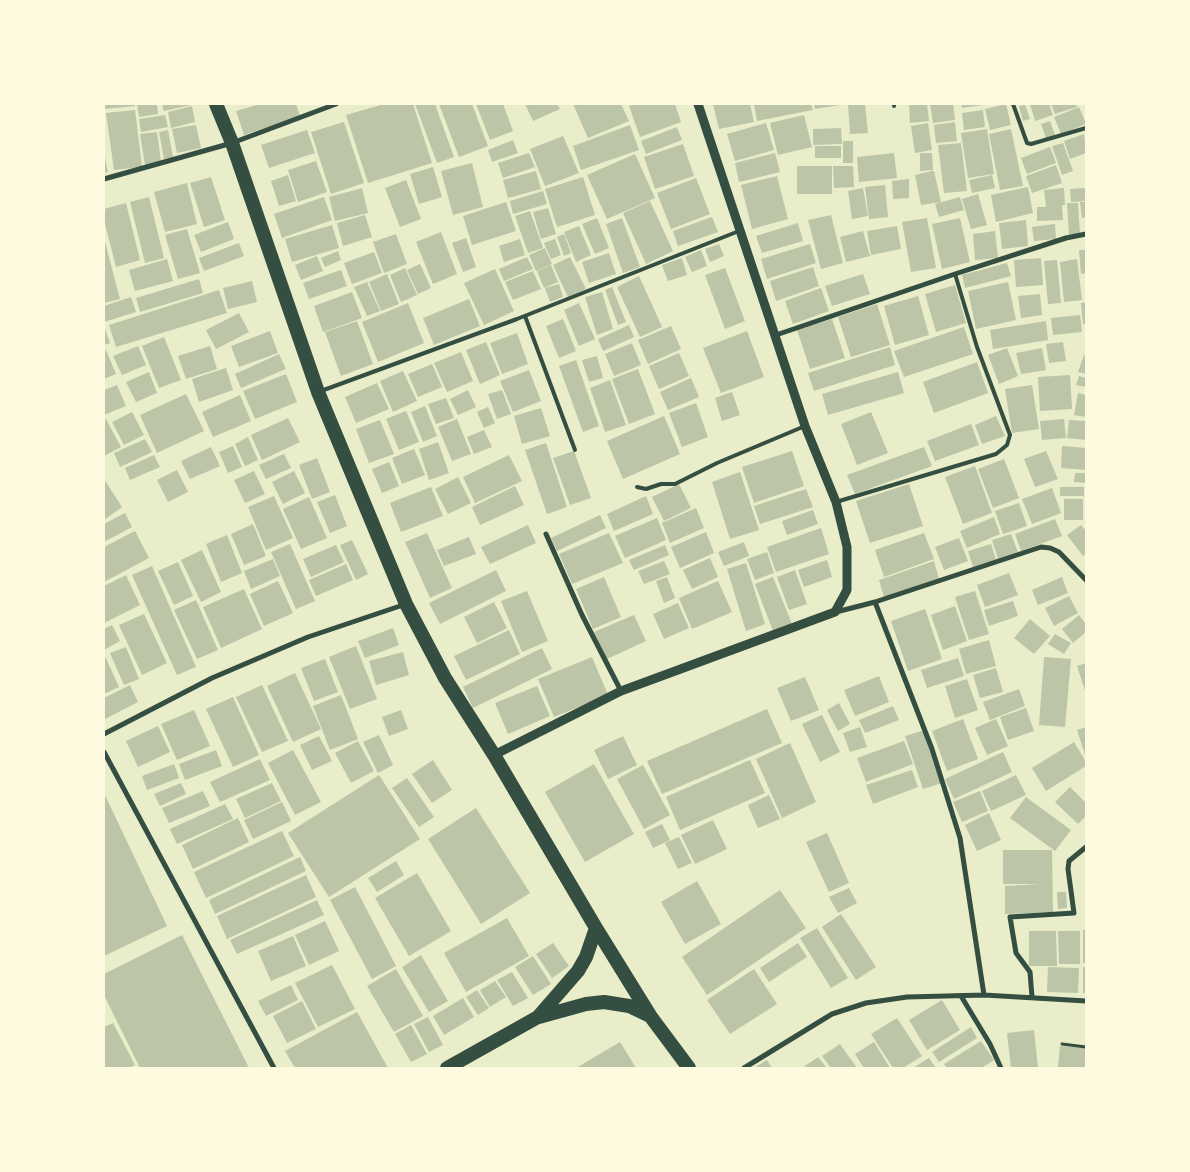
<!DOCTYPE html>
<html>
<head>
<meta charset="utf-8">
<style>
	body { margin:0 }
	#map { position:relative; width:1190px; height:1172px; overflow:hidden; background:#e9edc9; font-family:"Sofia Sans Condensed",sans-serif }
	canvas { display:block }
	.frame { position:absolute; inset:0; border:105px solid #fefae0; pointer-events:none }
</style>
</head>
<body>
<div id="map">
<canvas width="1190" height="1172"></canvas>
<div class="frame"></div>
</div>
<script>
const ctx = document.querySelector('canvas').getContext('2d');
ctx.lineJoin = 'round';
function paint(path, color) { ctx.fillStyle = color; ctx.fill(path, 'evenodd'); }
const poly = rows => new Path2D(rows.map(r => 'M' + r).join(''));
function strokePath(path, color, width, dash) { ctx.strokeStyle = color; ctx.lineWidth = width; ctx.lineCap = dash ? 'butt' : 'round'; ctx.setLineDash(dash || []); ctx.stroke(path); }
paint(poly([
	[104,104,134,104,135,106,104,109],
	[137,104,157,104,158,114,139,117],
	[162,104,191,104,191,105,164,111],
	[260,104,296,104,300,116,244,135,236,111],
	[384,104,413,104,432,163,368,183,346,115],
	[415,104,435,104,454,157,437,163],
	[439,104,472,104,488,146,459,157],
	[476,104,503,104,513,131,490,140],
	[525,104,557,104,560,109,533,121],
	[573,104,621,104,629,121,588,138],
	[635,104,675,104,681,122,640,137,629,106],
	[713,104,750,104,754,122,719,129],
	[754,104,811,104,813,110,757,121],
	[814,104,840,104,840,105,815,109],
	[848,104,865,104,868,133,850,134],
	[909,104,927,104,929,121,910,123],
	[930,104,953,104,955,120,933,123],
	[961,104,983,104,983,105,962,108],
	[1006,104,1011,125,990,130,985,109],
	[1030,104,1049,104,1053,115,1035,121],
	[1051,104,1076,104,1077,107,1055,114],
	[1025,105,1030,119,1023,121,1019,106],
	[192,106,195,122,171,128,168,112],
	[1079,107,1086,124,1061,134,1054,117],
	[135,110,142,167,114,170,106,113],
	[983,110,985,127,964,130,962,113],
	[165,115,168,127,141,132,139,119],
	[804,115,812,147,778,155,770,123],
	[1050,121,1055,135,1046,138,1041,124],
	[344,122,364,183,331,194,311,132],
	[955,122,957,141,936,143,934,125],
	[766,123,774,150,735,161,727,134],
	[928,123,932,150,915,153,911,126],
	[196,125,201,148,177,153,172,129],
	[630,125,639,150,581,170,573,146],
	[677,127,682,140,646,154,641,141],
	[841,128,842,144,813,145,813,129],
	[987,129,994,174,968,178,961,133],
	[1011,129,1023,186,1000,190,989,134],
	[168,130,173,157,164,159,159,132],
	[307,130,315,153,269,168,261,145],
	[157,132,161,162,145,165,140,134],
	[1084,134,1086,153,1070,159,1064,141],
	[563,136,579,173,545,186,530,149],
	[513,140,518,153,492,162,488,150],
	[843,141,853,141,853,163,843,163],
	[961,143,967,191,944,193,938,145],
	[1063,143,1073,171,1062,175,1052,146],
	[683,144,694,176,655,189,644,157],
	[815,146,841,146,841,158,815,158],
	[1050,147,1056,163,1027,174,1021,158],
	[104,153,108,172,104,173],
	[529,153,535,167,503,178,498,163],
	[775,153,780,172,739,182,735,163],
	[894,153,897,178,859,182,857,157],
	[920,153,932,153,933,170,920,171],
	[635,154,655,198,607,219,587,175],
	[316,161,327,192,298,202,288,170],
	[472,163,483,207,453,215,441,171],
	[1056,165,1062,183,1032,193,1026,176],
	[797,166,832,166,832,194,797,194],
	[833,166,853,166,854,187,834,188],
	[433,167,442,197,419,204,410,174],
	[536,171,541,189,508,198,503,180],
	[932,171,934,171,941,202,921,205,915,175],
	[288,175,296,201,279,206,271,181],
	[992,175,995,188,972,193,969,180],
	[777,176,788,219,752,229,741,185],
	[211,177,225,220,204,227,190,183],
	[583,177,595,215,557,227,545,189],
	[696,178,710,214,671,229,657,193],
	[909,179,909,198,893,199,892,181],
	[406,180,421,219,400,227,385,188],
	[187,183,197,224,165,232,154,192],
	[885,185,888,217,869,219,865,187],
	[1028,187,1033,213,996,222,991,195],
	[362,188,368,213,335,221,329,197],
	[863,188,868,216,852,219,848,191],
	[1064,188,1065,205,1062,205,1063,220,1037,221,1037,207,1046,207,1044,190],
	[1086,188,1086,201,1071,202,1070,189],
	[543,191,547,204,513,214,510,201],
	[978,194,987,225,971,229,962,199],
	[149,197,164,258,145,263,130,202],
	[324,197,332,220,282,238,274,214],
	[960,197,964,210,939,217,935,204],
	[650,201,673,251,646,264,623,213],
	[506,202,516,231,472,245,463,216],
	[1080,202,1086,202,1086,217,1082,218],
	[126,203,140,260,116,267,104,220,104,209],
	[1067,203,1078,203,1080,234,1069,235],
	[548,208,556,234,541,239,533,212],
	[530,211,543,248,528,253,515,216],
	[365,215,372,237,343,246,337,223],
	[831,215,843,263,821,269,808,220],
	[712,217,718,232,678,246,673,231],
	[597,218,609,248,595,254,582,224],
	[622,218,640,267,623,273,606,224],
	[927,218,936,268,911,272,902,222],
	[960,218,970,262,942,269,932,224],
	[1026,220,1028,246,1002,249,999,223],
	[228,222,234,239,201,252,194,235],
	[798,223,803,241,762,253,756,236],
	[1055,224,1056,239,1034,241,1032,227],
	[332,225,339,248,292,262,285,239],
	[579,226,591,255,576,262,564,232],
	[897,226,901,249,871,255,867,231],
	[187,229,200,273,178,279,165,235],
	[863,231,870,256,846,262,840,237],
	[995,231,998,258,975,260,973,234],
	[441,232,457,274,433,284,416,242],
	[396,234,407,264,384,273,373,242],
	[564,234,571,253,564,256,557,237],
	[104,238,120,299,104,303],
	[466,238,476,267,463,272,452,243],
	[520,239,525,255,504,262,499,246],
	[555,239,561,255,551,259,544,243],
	[239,243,244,256,204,271,199,258],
	[719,244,724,256,710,262,705,249],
	[810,244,816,263,767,279,761,259],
	[545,248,552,264,536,271,529,255],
	[701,250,707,266,692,272,685,257],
	[1079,250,1086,250,1086,273,1081,274],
	[338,251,341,260,325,267,321,258],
	[374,252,382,273,352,284,344,263],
	[609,253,616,274,589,283,582,262],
	[317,256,323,271,301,280,295,265],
	[527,257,533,269,504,281,499,269],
	[570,257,586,289,568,297,553,265],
	[682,258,687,275,668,281,662,265],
	[1041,258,1043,285,1016,287,1014,260],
	[167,259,173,281,135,291,129,270],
	[1077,259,1082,300,1064,302,1060,262],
	[1057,260,1061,303,1048,304,1044,261],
	[1007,263,1011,276,965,288,962,275],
	[420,264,431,288,418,294,407,270],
	[551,265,558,282,544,288,537,271],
	[813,267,819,286,776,301,770,281],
	[405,268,417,295,401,302,390,275],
	[725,268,745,321,725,329,705,275],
	[495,269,514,311,484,325,464,283],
	[341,270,347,286,309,299,303,283],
	[533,271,541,289,513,300,505,282],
	[387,274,399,304,381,311,369,282],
	[863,274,870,294,832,306,825,286],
	[639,276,662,327,640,337,617,287],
	[199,279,203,293,140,312,136,298],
	[252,281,257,302,228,309,223,288],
	[367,282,380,311,367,316,354,287],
	[1008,282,1016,320,976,329,968,291],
	[559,284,563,297,550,302,545,288],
	[955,285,966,323,936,332,925,294],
	[612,287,626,322,618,325,605,290],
	[821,288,829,311,793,324,785,301],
	[219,290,227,313,116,347,109,325],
	[352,292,362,318,323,332,314,306],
	[602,292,613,329,597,335,585,297],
	[1040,294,1042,315,1021,318,1018,296],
	[918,296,929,335,895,345,884,306],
	[131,297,136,312,104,322,104,306],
	[469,299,480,326,434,345,423,318],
	[408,303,424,343,378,362,362,322],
	[579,303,595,339,579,346,564,310],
	[1081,303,1086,303,1086,324,1083,324],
	[877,304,890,345,851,357,838,317],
	[239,313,249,332,216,349,206,330],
	[1080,315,1082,332,1053,335,1051,318],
	[563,319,576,351,559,358,546,326],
	[832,319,845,358,810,369,797,330],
	[357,321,373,364,341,376,325,332],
	[1046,321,1048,340,993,349,990,330],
	[629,325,634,337,603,351,598,339],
	[104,326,110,343,104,345],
	[671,326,681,349,648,364,638,340],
	[964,327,973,354,904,377,894,351],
	[270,331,278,353,239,367,231,346],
	[747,331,764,377,721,393,703,348],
	[517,333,528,364,502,374,490,343],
	[164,337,181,380,159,388,142,346],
	[486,342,500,375,480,384,466,350],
	[1063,342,1066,361,1049,363,1046,344],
	[632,343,641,365,614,376,605,354],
	[138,346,146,365,122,375,113,356],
	[210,346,217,369,186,379,178,356],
	[890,347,895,365,814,391,808,373],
	[1007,348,1018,376,999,384,988,355],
	[1042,348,1046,370,1021,374,1016,353],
	[106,350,116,374,104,379,104,351],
	[461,352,473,381,447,392,434,363],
	[679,353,689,376,659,389,649,366],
	[279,354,286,369,241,388,235,374],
	[1084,355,1086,355,1086,374,1078,372],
	[597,356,603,378,589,382,582,360],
	[576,360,599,426,583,432,559,366],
	[977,362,988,393,934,413,923,382],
	[432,364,442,387,418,397,408,374],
	[226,368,233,390,199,402,192,379],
	[638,369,655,414,629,424,612,379],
	[529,370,541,401,513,412,500,381],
	[403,371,417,401,393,412,380,381],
	[149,372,157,393,136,402,126,382],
	[898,372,904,393,828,415,822,394],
	[286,374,297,402,255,419,243,391],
	[1070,375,1072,409,1040,411,1038,377],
	[1079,376,1086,378,1086,387,1076,385],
	[691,378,699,397,668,410,660,392],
	[610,380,626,425,605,432,590,388],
	[377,383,389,409,356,423,345,397],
	[117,385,126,406,104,415,104,390],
	[1032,385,1039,429,1012,433,1005,389],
	[468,390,476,407,458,415,450,399],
	[502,390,511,414,497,419,488,394],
	[732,392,740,415,722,421,715,398],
	[1078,393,1086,395,1086,417,1074,415],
	[186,394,204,431,157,453,140,415],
	[240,395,251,421,213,437,202,412],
	[446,398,454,418,436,424,428,404],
	[696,403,708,437,682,447,669,413],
	[425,406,437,436,423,442,411,412],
	[488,407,495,423,484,428,477,412],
	[541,408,550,436,522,444,514,416],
	[406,411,419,442,399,450,386,419],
	[132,412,144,435,124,445,112,422],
	[871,412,888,453,857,465,841,424],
	[664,416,680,454,623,479,607,441],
	[996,416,1005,436,982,444,975,425],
	[288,418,300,442,262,460,251,435],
	[106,419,121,447,104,456,104,420],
	[457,419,471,454,452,461,438,427],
	[1064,419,1066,438,1042,440,1040,421],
	[380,420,394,454,369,463,356,429],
	[1069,420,1086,421,1086,440,1067,438],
	[971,424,979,445,935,461,927,441],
	[484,430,492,447,474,454,467,437],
	[248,437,258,460,245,466,235,444],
	[145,439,152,452,120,467,114,453],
	[438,442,449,473,429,480,419,449],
	[546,443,567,507,547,514,525,450],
	[233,446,242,467,228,473,219,452],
	[1062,446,1086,448,1086,470,1061,468],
	[211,447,220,466,190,479,181,461],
	[924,447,932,466,855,494,847,475],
	[414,449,425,475,402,484,392,458],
	[574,451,591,498,570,505,553,458],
	[792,451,804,486,754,503,742,467],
	[1046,451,1058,479,1035,487,1024,459],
	[284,454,291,468,266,479,259,465],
	[154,455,160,467,130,480,125,468],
	[509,455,522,481,475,503,463,477],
	[317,458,330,492,312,499,299,465],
	[1004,459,1019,498,993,508,978,469],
	[389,462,399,486,382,493,372,469],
	[975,466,992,513,963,524,945,477],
	[177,470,188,492,168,502,157,480],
	[254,471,265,494,245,503,234,480],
	[294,471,305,493,283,504,272,482],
	[740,472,759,530,730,539,712,482],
	[1075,473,1086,473,1086,483,1074,482],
	[458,477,471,503,448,514,435,489],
	[104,479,122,507,104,520],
	[679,484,691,508,664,521,652,497],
	[909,484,923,526,870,543,856,501],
	[515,486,524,505,480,525,472,507],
	[431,487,443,516,401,532,390,503],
	[1060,487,1084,487,1084,496,1060,496],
	[1052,488,1061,513,1032,524,1022,499],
	[806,489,813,507,760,524,754,506],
	[335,495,347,526,330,533,317,502],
	[274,496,293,538,266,550,248,507],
	[646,496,653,514,614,531,607,514],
	[309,497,327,538,301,549,283,509],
	[1064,499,1083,499,1083,520,1064,520],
	[1019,503,1027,526,1003,534,995,511],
	[696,508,704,528,670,543,662,523],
	[813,510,818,524,787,535,782,521],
	[125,513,132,527,104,542,104,524],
	[600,515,606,528,557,551,551,538],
	[994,517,1000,534,967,548,960,531],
	[657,518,666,540,625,558,615,536],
	[1055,519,1062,536,1021,551,1015,534],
	[253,524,266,556,244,565,231,534],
	[528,525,536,543,490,564,481,547],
	[1081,525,1086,531,1086,553,1083,556,1067,535],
	[821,528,829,554,776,572,767,547],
	[135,531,149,558,104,582,104,547],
	[706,532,714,553,680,568,671,547],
	[427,533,452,588,430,598,405,542],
	[609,533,623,563,572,584,559,554],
	[924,533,934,559,884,577,875,550],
	[1011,534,1018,552,998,559,992,540],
	[227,535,242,573,221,582,206,544],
	[469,537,476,554,444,566,437,550],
	[959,538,968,561,944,570,935,547],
	[352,540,368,574,356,580,340,545],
	[744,542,749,556,724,566,718,552],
	[290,544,315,601,296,609,271,552],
	[991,544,996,560,973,567,968,551],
	[336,545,344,562,311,577,303,559],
	[665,545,669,555,634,570,629,560],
	[202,550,221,592,201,602,181,560],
	[767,552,774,573,755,580,747,559],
	[710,558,718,577,692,589,683,570],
	[273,559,280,576,251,589,244,571],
	[827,560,832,577,804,587,798,570],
	[664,561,670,574,644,584,638,571],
	[934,561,939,579,884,597,879,580],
	[178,562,193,596,174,605,158,571],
	[746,563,765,624,746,631,727,569],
	[346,564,353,580,316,596,309,580],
	[152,566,196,667,177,675,132,575],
	[496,570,506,591,440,624,429,603],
	[795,570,807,604,789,610,777,577],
	[1009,573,1018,595,985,607,977,585],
	[126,575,140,605,104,623,104,586],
	[604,577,621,617,593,629,576,589],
	[667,577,675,598,664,603,656,581],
	[773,577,792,624,773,631,755,584],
	[1062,577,1068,593,1038,605,1032,590],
	[278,581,293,613,264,626,250,594],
	[718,581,732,612,692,629,679,598],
	[244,589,262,629,221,648,203,607],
	[527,591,548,641,522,652,501,601],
	[975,591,989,634,969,640,955,597],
	[1069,596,1078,613,1054,626,1045,608],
	[196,600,218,650,197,659,174,610],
	[1013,601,1018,616,989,626,984,610],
	[494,602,507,628,477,643,464,617],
	[678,603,689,628,664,639,653,614],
	[955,606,967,641,943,650,931,615],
	[925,609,942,659,908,671,891,621],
	[144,614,167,663,142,675,119,625],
	[634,615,646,641,607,659,594,632],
	[1079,615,1086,624,1086,632,1073,643,1062,629],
	[1030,619,1050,636,1034,654,1014,638],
	[112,625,120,641,104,650,104,629],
	[393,628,399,645,365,658,358,641],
	[509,630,520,654,466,680,454,656],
	[1055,634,1071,643,1064,654,1048,644],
	[989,640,996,666,966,674,959,649],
	[356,646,377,699,350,709,329,657],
	[126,647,139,679,124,685,110,653],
	[542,648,552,669,473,708,463,687],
	[403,652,409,675,376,685,369,661],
	[104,654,119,687,104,694],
	[592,657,608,695,554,717,538,679],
	[1044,657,1071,659,1065,727,1039,725],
	[958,658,964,676,927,688,921,670],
	[325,659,338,692,314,701,301,668],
	[1086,663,1086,694,1077,666],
	[996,668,1003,692,980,698,973,675],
	[295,673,321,729,293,742,267,686],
	[879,676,889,702,855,716,844,690],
	[805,677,819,710,791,721,777,688],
	[967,679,978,710,955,718,945,686],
	[130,685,138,702,105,719,104,698],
	[262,685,288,741,262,752,236,697],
	[537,686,550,716,508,734,495,703],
	[1019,689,1025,706,990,720,983,702],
	[341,695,358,739,330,750,313,706],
	[233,697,259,755,233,767,206,709],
	[839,703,850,724,838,731,827,710],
	[893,706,899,720,865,733,859,720],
	[1026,708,1034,731,1008,740,1000,717],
	[767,709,782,743,662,794,647,761],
	[194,710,210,746,177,760,161,724],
	[401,710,408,729,389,736,382,717],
	[822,715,840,752,820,762,802,724],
	[963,719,978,759,947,771,932,731],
	[996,719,1008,746,987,755,975,728],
	[158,726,170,752,138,767,126,741],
	[860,727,867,747,850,752,843,733],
	[1086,727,1086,758,1077,730],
	[925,730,942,783,923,789,905,736],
	[379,735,393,765,378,773,363,742],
	[319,736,332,761,312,770,300,745],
	[623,736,637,765,608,779,594,750],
	[358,741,374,771,351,783,335,753],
	[904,741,913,764,866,782,857,758],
	[1074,742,1086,762,1086,766,1046,791,1032,768],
	[790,743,816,802,782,818,756,759],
	[216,750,222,766,185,780,179,764],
	[293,750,321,802,295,815,268,763],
	[1003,752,1012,772,954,799,945,779],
	[260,759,270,780,220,802,210,782],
	[433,760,452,790,432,803,412,774],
	[750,760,765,793,680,830,666,797],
	[174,764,179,778,147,790,142,776],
	[594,764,634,834,585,862,545,792],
	[643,765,670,815,644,829,617,779],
	[912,770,918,787,873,804,866,785],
	[379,775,420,839,329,897,288,833],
	[1016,775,1026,795,991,811,982,791],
	[407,778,434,817,419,827,392,788],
	[181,783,186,794,160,806,154,794],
	[272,783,281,801,245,818,236,799],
	[1070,787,1086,803,1086,816,1078,824,1055,802],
	[203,791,210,806,169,823,162,808],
	[980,791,988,811,962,822,953,802],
	[104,793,167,926,104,956],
	[769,795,780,819,758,828,748,805],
	[1026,797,1071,830,1055,851,1010,818],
	[282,802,291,821,253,839,244,820],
	[225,804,233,819,177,844,170,829],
	[476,808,530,893,481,924,428,839],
	[989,813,1001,840,977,851,965,825],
	[238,818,249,842,193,869,182,845],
	[713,820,727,849,695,864,681,835],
	[662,824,670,840,653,848,645,832],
	[282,831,294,856,206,898,194,872],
	[827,833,849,883,829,892,806,842],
	[679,837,692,863,678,869,665,843],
	[1003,850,1052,850,1053,912,1005,914,1005,886,1040,884,1003,884],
	[300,857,306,871,215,914,209,900],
	[396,861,404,875,377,892,368,878],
	[417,873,451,931,409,956,375,898],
	[306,875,316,897,227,939,217,916],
	[697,881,721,924,685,944,661,902],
	[355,887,396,966,372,979,330,900],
	[849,888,857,903,838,913,829,897],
	[780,890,806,928,707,995,682,957],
	[1057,892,1066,892,1067,908,1058,909],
	[317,900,324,915,237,954,230,940],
	[841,914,876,967,856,980,822,927],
	[507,918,529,956,466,992,444,953],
	[325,921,339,951,309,965,295,935],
	[817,928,848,978,831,988,800,938],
	[1083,930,1086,930,1086,963,1083,963],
	[1029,931,1056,931,1057,966,1029,966],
	[1058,931,1080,931,1080,964,1059,964],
	[182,935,249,1068,140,1068,104,995,104,974],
	[293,936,306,966,271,981,258,951],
	[553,943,569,966,552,978,536,954],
	[798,943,807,957,769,982,760,968],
	[421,955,448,1001,429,1012,402,967],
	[533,956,551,984,533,995,515,967],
	[332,965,355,1009,318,1027,295,983],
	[1048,967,1079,968,1078,993,1047,992],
	[1083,967,1086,967,1086,993,1083,993],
	[396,969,423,1016,394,1032,367,986],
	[754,969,777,1004,730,1034,707,1000],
	[512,972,528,998,513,1006,497,980],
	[495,981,506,997,490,1007,480,990],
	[291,985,298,1000,266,1016,258,1001],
	[477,990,489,1008,478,1015,466,997],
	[463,998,474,1017,444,1035,433,1016],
	[942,1000,960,1030,927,1050,909,1020],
	[302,1001,316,1029,287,1043,273,1016],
	[357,1012,388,1068,295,1068,285,1051],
	[428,1017,443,1045,429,1052,414,1024],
	[897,1018,922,1056,903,1068,893,1068,871,1034],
	[113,1023,135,1065,129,1068,104,1068,104,1027],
	[411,1025,427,1054,411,1062,395,1034],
	[971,1027,977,1038,939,1062,932,1052],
	[1034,1030,1038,1068,1011,1068,1007,1033],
	[981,1041,994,1060,981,1068,947,1068,944,1064],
	[620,1042,636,1068,576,1068],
	[874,1042,890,1068,864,1068,855,1054],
	[840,1044,857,1068,831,1068,822,1056],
	[1060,1046,1086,1048,1086,1068,1058,1068],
	[818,1057,827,1068,802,1068],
	[929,1058,936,1068,913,1068],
	[767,1060,772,1068,754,1068]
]), '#bcc5a7');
strokePath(poly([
	[1062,1044,1086,1047]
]), '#344e41', 3);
strokePath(poly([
	[894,104,894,106],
	[1013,104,1027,143,1031,144,1086,128],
	[525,316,575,450],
	[321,391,517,319,739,231],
	[637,487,646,489,661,484,675,484,717,463,805,426],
	[836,502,996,454,1007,445,1010,435,977,347,955,274]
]), '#344e41', 4);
strokePath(poly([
	[104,179,232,143,336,104],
	[776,335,955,274,1066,238,1086,234],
	[546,534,582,615,621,691],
	[875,602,932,749,960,838,984,995],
	[836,612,875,602,1041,547,1050,548,1059,552,1086,580],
	[104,734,212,678,308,637,406,604],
	[104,752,274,1068],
	[961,996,990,1044,1001,1068],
	[1032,997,1030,972,1016,953,1010,917,1074,913,1068,869,1069,861,1086,847],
	[744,1068,832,1014,866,1003,907,997,984,995,1086,1001]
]), '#344e41', 5);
strokePath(poly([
	[494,755,621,691,835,612,847,590,847,547,836,502,805,426,698,104]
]), '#344e41', 9);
strokePath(poly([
	[216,104,232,143,318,392,406,604,445,678,494,755,596,928,651,1017,689,1068],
	[539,1017,586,1004,604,1002,629,1006,650,1016],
	[447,1068,538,1017,578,971,586,957,596,928]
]), '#344e41', 14);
</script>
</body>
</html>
